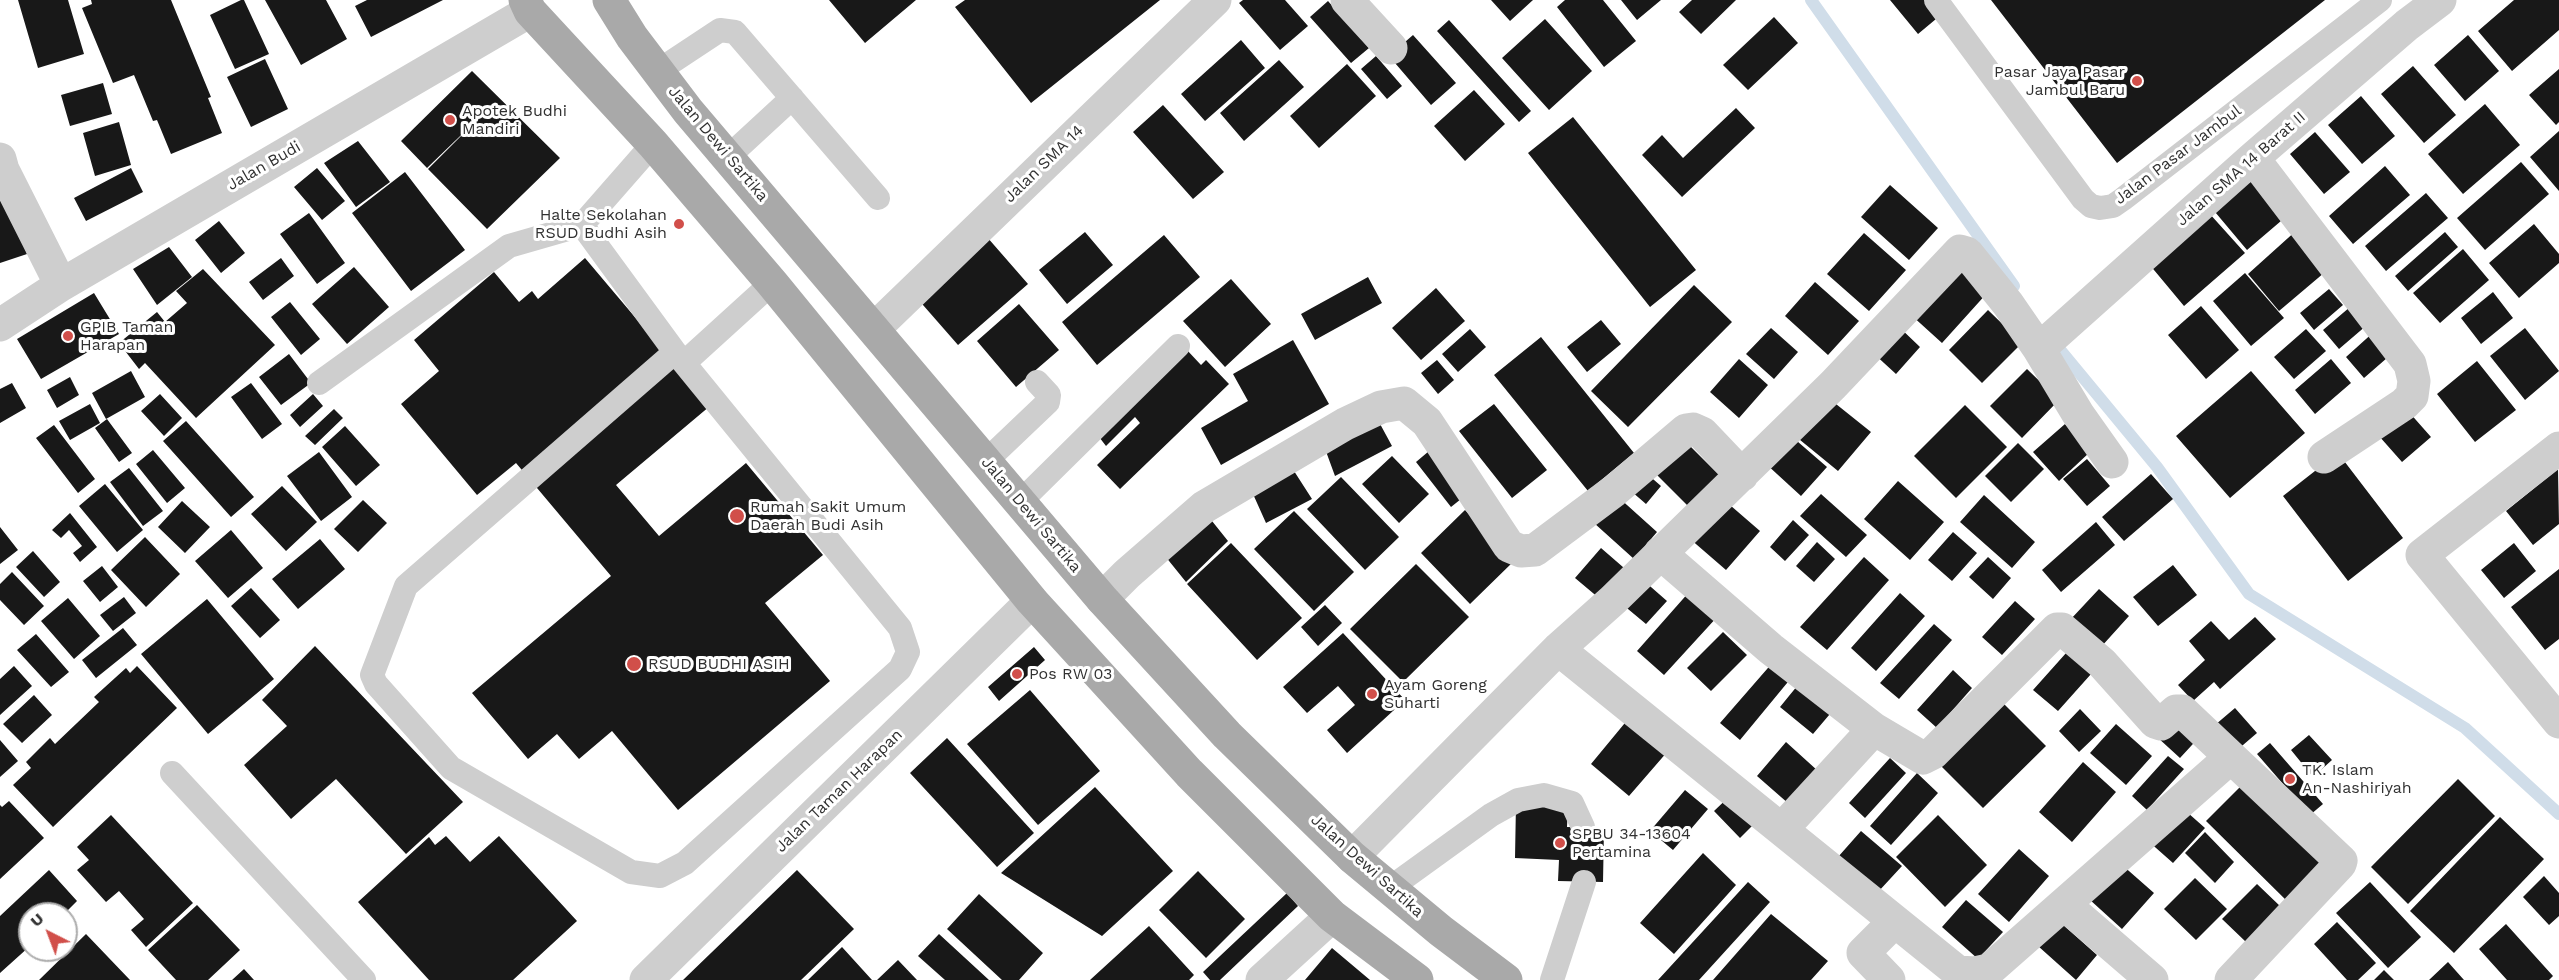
<!DOCTYPE html>
<html>
<head>
<meta charset="utf-8">
<style>
	body { margin:0 }
	#map { position:relative; width:2559px; height:980px; overflow:hidden; background:#fff; font-family:"Work Sans",sans-serif }
	canvas { display:block }
	.north { position:absolute; left:18px; top:902px; width:60px; height:60px; box-sizing:border-box; background:#fff; border:2px solid #adadad; border-radius:50%; rotate:318deg; font-size:16px; font-weight:700; line-height:24px; text-align:center; color:#313131 }
	.north::after { content:''; display:block; margin:auto; width:21px; height:27px; background:#d14f4a; clip-path:polygon(50% 0,100% 100%,50% 72%,0 100%) }
</style>
</head>
<body>
<div id="map">
<canvas width="2559" height="980"></canvas>
<div class="north">U</div>
</div>
<script>
const ctx = document.querySelector('canvas').getContext('2d');
ctx.lineJoin = 'round';
const poly = rows => new Path2D(rows.map(r => 'M' + r).join(''));
function strokePath(path, color, width, dash) { ctx.strokeStyle = color; ctx.lineWidth = width; ctx.lineCap = dash ? 'butt' : 'round'; ctx.setLineDash(dash || []); ctx.stroke(path); }
function paint(path, color) { ctx.fillStyle = color; ctx.fill(path, 'evenodd'); }
function write(font, color, halo, rows, align = 'center') {
  ctx.font = font + ' "Work Sans",sans-serif'; ctx.lineWidth = 6; ctx.setLineDash([]); ctx.textBaseline = 'middle'; ctx.strokeStyle = halo; ctx.fillStyle = color; for (const [text, x, y, turn = 0] of rows) {
    ctx.save(); ctx.translate(x, y); ctx.rotate((+turn || 0) * Math.PI / 180); ctx.textAlign = isNaN(turn) ? turn : align; if (halo) ctx.strokeText(text, 0, 0); ctx.fillText(text, 0, 0); ctx.restore();
  }
}
strokePath(poly([
	[1811,0,2014,286],
	[2052,340,2157,467,2249,594,2465,728,2559,814]
]), '#d0dde9', 12);
paint(poly([
	[18,0,68,0,84,54,38,68],
	[91,0,171,0,211,97,208,98,222,133,171,154,157,120,153,121,134,75,113,83,82,8,92,4],
	[241,0,244,0,269,54,235,69,210,15],
	[265,0,326,0,347,39,301,65],
	[367,0,443,0,371,37,355,6],
	[829,0,916,0,865,43],
	[965,0,1160,0,1031,103,955,7],
	[1243,0,1285,0,1308,26,1280,50,1239,3],
	[1491,0,1533,0,1510,21],
	[1565,0,1603,0,1636,41,1604,67,1557,7],
	[1621,0,1661,0,1637,20],
	[1692,0,1736,0,1701,34,1679,12],
	[1890,0,1931,0,1942,14,1918,34],
	[1991,0,2325,0,2117,163],
	[2514,0,2559,0,2559,30,2512,71,2478,31],
	[1328,1,1369,48,1351,63,1310,17],
	[1774,17,1798,43,1748,90,1723,65],
	[1545,19,1592,71,1549,110,1502,58],
	[1449,20,1531,111,1519,122,1437,31],
	[1413,35,1456,83,1431,105,1389,56],
	[2468,35,2499,71,2465,101,2434,65],
	[1241,40,1265,68,1205,121,1181,94],
	[1376,56,1402,86,1387,99,1361,69],
	[265,59,288,109,251,127,227,77],
	[1279,60,1304,87,1244,141,1220,113],
	[1347,64,1376,96,1319,148,1290,116],
	[2413,66,2456,115,2424,143,2381,94],
	[2559,69,2559,122,2556,125,2529,95],
	[472,71,560,158,487,229,428,169,485,112,427,168,401,141],
	[103,83,112,114,70,126,61,95],
	[1474,90,1505,124,1465,161,1434,126],
	[2361,96,2395,136,2362,164,2328,125],
	[2485,104,2520,145,2463,194,2428,154],
	[1163,105,1224,172,1193,199,1133,132],
	[1736,108,1755,128,1682,197,1642,155,1662,135,1683,158],
	[1573,117,1696,270,1650,307,1528,153],
	[119,122,131,165,95,176,83,133],
	[2559,131,2559,191,2530,157],
	[2315,132,2350,172,2324,194,2290,154],
	[358,141,390,182,356,207,324,163],
	[2521,162,2549,194,2485,250,2457,218],
	[2385,166,2410,195,2353,244,2329,216],
	[131,168,143,192,86,221,74,198],
	[317,168,345,201,322,220,294,187],
	[2250,171,2288,215,2247,250,2210,206],
	[405,172,465,250,411,291,352,213],
	[0,175,27,254,0,263],
	[1890,185,1938,228,1909,260,1861,217],
	[2426,193,2448,218,2386,271,2365,246],
	[309,213,345,263,317,284,280,234],
	[2209,213,2245,253,2184,306,2149,264],
	[219,221,245,253,221,273,195,240],
	[2534,224,2559,254,2559,263,2519,298,2489,263],
	[2298,229,2331,267,2279,311,2248,274],
	[1085,232,1113,265,1067,304,1039,270],
	[2445,232,2458,247,2408,291,2395,276],
	[1864,233,1906,270,1869,311,1827,274],
	[1164,235,1200,277,1097,365,1062,322],
	[987,237,1028,284,958,345,916,297],
	[169,247,192,277,157,305,133,269],
	[2463,249,2489,280,2440,323,2413,293],
	[281,258,294,276,263,300,249,282],
	[585,258,710,406,616,485,659,536,746,463,823,555,765,603,830,681,678,810,612,731,579,759,557,734,528,759,472,693,611,576,516,463,477,495,401,404,439,371,414,340,494,272,519,302,532,291,538,299],
	[1955,264,1988,292,1942,343,1910,314],
	[354,267,389,307,347,344,312,304],
	[203,269,275,345,196,418,145,363,139,369,119,343,157,312,165,322,187,303,176,291],
	[2245,273,2284,318,2251,346,2213,301],
	[1368,277,1382,303,1315,340,1301,314],
	[1231,279,1271,324,1225,367,1183,321],
	[1815,282,1859,321,1828,355,1785,316],
	[1694,285,1732,322,1628,427,1591,391],
	[1436,288,1465,321,1421,360,1392,328],
	[2329,289,2343,305,2314,330,2300,313],
	[2493,292,2513,318,2481,344,2461,318],
	[94,293,119,334,41,379,17,339],
	[290,302,320,339,301,355,271,317],
	[1019,304,1059,350,1016,387,977,341],
	[2201,306,2239,350,2206,379,2168,335],
	[2350,307,2367,325,2339,349,2323,330],
	[1988,310,2022,343,1982,383,1949,350],
	[1601,320,1621,344,1587,372,1567,347],
	[1897,325,1920,347,1896,374,1872,352],
	[1771,328,1798,352,1774,379,1746,354],
	[2525,328,2559,371,2525,400,2490,356],
	[1470,329,1486,347,1458,372,1442,354],
	[2306,329,2326,351,2294,379,2274,357],
	[2376,330,2395,351,2364,378,2346,357],
	[1541,337,1634,453,1588,491,1494,375],
	[1293,340,1329,404,1221,465,1201,428,1248,401,1233,374],
	[1186,349,1201,365,1206,360,1229,384,1120,489,1097,465,1140,423,1135,417,1106,446,1096,433],
	[289,354,311,383,281,405,259,377],
	[1739,359,1768,385,1739,418,1710,392],
	[2331,359,2351,383,2315,414,2295,390],
	[1437,360,1454,380,1438,394,1421,373],
	[2477,361,2516,410,2475,442,2437,394],
	[2027,369,2059,400,2022,438,1990,406],
	[131,371,145,397,106,419,92,393],
	[2251,371,2305,433,2230,498,2176,436],
	[70,377,79,395,57,408,47,390],
	[12,383,26,408,0,423,0,389],
	[251,383,282,424,262,439,231,397],
	[160,394,182,418,164,436,141,411],
	[313,394,323,406,300,427,290,415],
	[1826,396,1871,432,1838,471,1794,435],
	[90,404,100,423,70,440,59,421],
	[1494,404,1547,470,1512,498,1459,431],
	[1965,405,2007,447,1956,498,1914,456],
	[334,409,343,418,315,445,305,436],
	[2408,411,2431,437,2402,462,2379,436],
	[107,419,132,453,119,462,95,428],
	[186,421,254,497,231,517,163,441],
	[1379,422,1392,446,1335,476,1324,446],
	[2065,424,2090,452,2059,481,2033,452],
	[54,425,95,479,78,493,36,438],
	[345,426,380,465,356,486,322,447],
	[1790,435,1827,467,1801,496,1765,463],
	[1682,438,1726,482,1695,513,1651,469],
	[2018,443,2044,469,2011,502,1985,476],
	[1435,446,1471,491,1451,507,1416,462],
	[153,450,185,488,167,503,136,464],
	[319,452,352,497,321,521,287,476],
	[2338,453,2403,538,2348,581,2283,496],
	[1392,456,1429,494,1399,523,1362,484],
	[2087,459,2110,486,2087,506,2063,479],
	[129,468,163,511,143,526,110,482],
	[2558,469,2559,524,2533,545,2506,511],
	[1294,471,1312,499,1266,523,1253,494],
	[1646,473,1661,486,1646,504,1631,491],
	[2151,474,2173,499,2124,541,2102,517],
	[1341,477,1399,537,1365,570,1307,509],
	[1898,481,1944,522,1910,560,1864,519],
	[105,484,143,530,117,552,79,506],
	[282,486,317,522,286,551,251,514],
	[1821,494,1867,535,1846,557,1800,516],
	[1984,495,2035,542,2012,568,1960,522],
	[1617,496,1657,532,1634,559,1594,523],
	[1723,499,1760,531,1726,570,1689,538],
	[363,500,387,523,358,552,334,529],
	[182,501,210,527,185,553,158,527],
	[1465,510,1514,561,1470,604,1421,553],
	[1294,511,1354,572,1314,611,1254,549],
	[70,513,97,547,80,562,73,553,82,546,69,530,61,538,52,530],
	[1208,516,1228,541,1186,582,1165,556],
	[1793,520,1809,535,1785,561,1770,547],
	[2096,522,2115,545,2061,592,2042,570],
	[0,527,18,550,0,564],
	[231,530,263,568,228,598,195,561],
	[1953,532,1977,553,1952,581,1928,560],
	[145,537,180,574,146,607,111,570],
	[320,539,345,569,298,609,272,579],
	[1817,542,1835,559,1814,582,1796,566],
	[1231,543,1302,618,1257,660,1187,584],
	[2514,543,2536,571,2504,598,2481,570],
	[1601,548,1631,574,1606,604,1575,578],
	[33,551,60,582,44,597,16,567],
	[1864,557,1889,580,1827,650,1800,627],
	[1988,557,2011,578,1993,599,1969,577],
	[1416,564,1469,617,1403,682,1350,629],
	[2173,565,2197,595,2158,626,2133,597],
	[102,566,118,587,100,602,83,581],
	[2559,569,2559,639,2545,650,2511,607],
	[12,572,44,606,24,625,0,600,0,584],
	[1643,580,1667,601,1646,624,1622,604],
	[251,588,280,620,260,638,231,606],
	[2099,589,2129,616,2101,647,2070,620],
	[1690,591,1718,616,1664,675,1637,651],
	[1900,593,1925,616,1876,671,1851,648],
	[124,597,136,613,113,631,100,615],
	[68,598,100,636,74,659,41,621],
	[207,599,274,679,208,734,141,654],
	[2015,601,2035,619,2002,655,1982,637],
	[1325,605,1342,623,1318,646,1301,627],
	[2255,617,2276,639,2220,689,2214,682,2193,701,2178,685,2205,660,2189,641,2211,621,2229,640],
	[1934,624,1952,640,1899,699,1880,683],
	[123,628,137,645,96,678,82,660],
	[1723,632,1747,655,1711,691,1687,668],
	[1343,633,1405,700,1347,753,1327,730,1355,705,1338,686,1307,713,1283,687],
	[36,634,69,672,51,687,17,650],
	[2075,643,2100,664,2058,711,2033,690],
	[315,646,463,802,406,854,336,779,291,819,244,765,287,726,262,700],
	[1034,647,1045,660,999,701,988,687],
	[1774,661,1792,677,1740,740,1720,723],
	[14,666,32,686,0,715,0,679],
	[137,666,177,708,53,827,13,785,31,768,26,762,50,738,55,744,99,702,94,697,126,668,130,673],
	[1953,670,1972,688,1937,728,1917,710],
	[1802,680,1835,708,1813,734,1780,707],
	[1030,690,1100,771,1038,825,967,744],
	[34,695,52,715,22,743,3,724],
	[2001,701,2046,746,1983,808,1939,764],
	[2235,708,2257,733,2236,751,2215,725],
	[2080,709,2101,731,2079,752,2059,731],
	[2180,712,2203,733,2180,758,2157,737],
	[1629,718,1668,751,1629,796,1591,764],
	[2116,724,2152,756,2126,785,2090,753],
	[2309,735,2332,760,2313,777,2291,750],
	[947,738,1034,833,997,867,910,773],
	[0,740,18,761,0,777],
	[1786,742,1818,771,1789,804,1757,776],
	[2270,743,2323,804,2310,815,2257,754],
	[2168,756,2184,769,2147,810,2132,796],
	[1890,758,1906,773,1865,818,1849,803],
	[2083,762,2116,792,2072,842,2039,812],
	[1917,773,1938,793,1891,845,1870,826],
	[2458,779,2495,816,2408,904,2371,867],
	[2247,780,2332,864,2291,905,2206,821],
	[1095,787,1173,871,1102,936,1001,873],
	[1685,790,1708,809,1673,850,1650,831],
	[1735,791,1761,817,1740,838,1714,811],
	[9,801,44,838,0,879,0,805,2,807],
	[1516,803,1568,804,1567,827,1604,828,1603,882,1558,881,1559,860,1515,858],
	[2179,805,2205,828,2173,863,2147,840],
	[111,815,193,903,146,947,131,930,144,919,119,891,106,902,77,870,89,860,77,847],
	[1938,815,1987,865,1945,907,1896,857],
	[2500,817,2544,859,2454,953,2410,911],
	[1861,831,1902,866,1878,892,1838,857],
	[2205,832,2234,862,2215,883,2185,853],
	[446,836,470,862,499,836,577,921,513,980,429,980,358,902,429,837,435,845],
	[2019,849,2049,876,2009,922,1978,894],
	[1703,853,1736,885,1674,954,1640,923],
	[2121,864,2154,893,2122,929,2089,899],
	[49,870,77,901,64,914,30,914,30,946,0,973,0,916],
	[797,870,854,929,801,980,683,980],
	[1198,871,1245,919,1206,958,1159,910],
	[2544,876,2559,893,2559,916,2549,925,2523,897],
	[2195,878,2227,909,2196,940,2164,909],
	[1748,882,1770,902,1699,980,1658,980],
	[2370,882,2421,937,2388,968,2336,913],
	[2257,884,2281,907,2246,942,2222,919],
	[1287,893,1298,906,1220,980,1210,980,1203,972],
	[979,894,1043,953,1019,980,1002,980,947,929],
	[1966,900,2003,932,1978,959,1942,927],
	[197,905,240,950,208,980,176,980,148,950],
	[1771,914,1828,961,1811,980,1713,980],
	[2060,922,2097,955,2076,980,2038,946],
	[2337,922,2376,963,2358,980,2347,980,2314,944],
	[2506,924,2553,976,2549,980,2507,980,2479,949],
	[1149,926,1194,975,1189,980,1090,980],
	[86,934,130,980,39,980],
	[939,934,989,980,945,980,918,956],
	[842,947,872,980,808,980],
	[1332,948,1370,980,1305,980],
	[898,960,917,980,877,980],
	[2448,962,2464,980,2429,980],
	[244,969,254,980,232,980],
	[2384,970,2394,980,2374,980]
]), '#181818');
strokePath(poly([
	[1936,0,2083,199,2091,206,2100,208,2113,206,2123,199,2380,0],
	[658,71,720,30,735,32,878,198],
	[728,157,792,98],
	[582,225,675,352,900,628,908,652,900,669,685,863,660,876,631,872,451,768,376,684,372,675,406,586,675,352],
	[684,363,772,283],
	[319,383,509,246,582,225,653,144],
	[986,461,1048,402,1049,395,1037,382],
	[1020,502,1178,346],
	[172,773,364,980],
	[1390,888,1491,815,1518,800,1544,795,1572,803,1583,827],
	[1552,980,1584,882]
]), '#cecece', 24);
strokePath(poly([
	[1347,0,1391,48],
	[2253,158,2410,364,2414,381,2412,396,2404,404,2324,457],
	[0,159,3,170,61,285],
	[0,325,61,285,530,11],
	[874,329,1215,0],
	[2039,349,2253,158,2407,25,2440,0],
	[2559,448,2422,555,2559,722],
	[1660,553,1771,649,1874,729,1923,758,1933,753,2057,629,2062,629,2102,663,2155,722,2161,724,2176,711,2182,711,2341,861,2340,864,2231,980],
	[1102,599,1127,574,1204,507,1345,424,1381,407,1404,403,1427,422,1509,546,1521,551,1535,550,1614,491,1686,430,1693,429,1702,433,1742,475],
	[1558,649,1958,972,1975,973,1989,970,2230,758],
	[1782,829,1874,729],
	[1352,857,1558,649,1613,600,1833,385,1960,251,1967,253,2008,304,2039,349,2078,414,2112,462],
	[2065,905,2152,980],
	[646,980,1032,601],
	[1262,980,1332,916],
	[1889,980,1863,953,1894,922]
]), '#cecece', 33);
strokePath(poly([
	[525,0,530,11,653,144,772,283,1032,601,1189,773,1332,916,1417,980],
	[609,0,632,37,688,111,1102,599,1227,735,1352,857,1441,931,1506,980]
]), '#a9a9a9', 33);
for (const [x, y, r, color] of [
	[2137,81,6,"#d14f4a"],
	[450,120,6,"#d14f4a"],
	[679,224,6,"#d14f4a"],
	[68,336,6,"#d14f4a"],
	[737,516,8,"#d14f4a"],
	[634,664,8,"#d14f4a"],
	[1017,674,6,"#d14f4a"],
	[1372,694,6,"#d14f4a"],
	[2290,779,6,"#d14f4a"],
	[1560,843,6,"#d14f4a"]
]) { const dot = new Path2D(); dot.arc(x, y, r, 0, 2 * Math.PI); ctx.fillStyle = color; ctx.fill(dot); strokePath(dot, '#fff', 2); }
write('16px', '#313131', '#fff', [
	["Pasar Jaya Pasar",2125,72,"right"],
	["Jambul Baru",2125,90,"right"],
	["Apotek Budhi",462,111],
	["Mandiri",462,129],
	["Halte Sekolahan",667,215,"right"],
	["RSUD Budhi Asih",667,233,"right"],
	["GPIB Taman",80,327],
	["Harapan",80,345],
	["Rumah Sakit Umum",750,507],
	["Daerah Budi Asih",750,525],
	["RSUD BUDHI ASIH",648,664],
	["Pos RW 03",1029,674],
	["Ayam Goreng",1384,685],
	["Suharti",1384,703],
	["TK. Islam",2302,770],
	["An-Nashiriyah",2302,788],
	["SPBU 34-13604",1572,834],
	["Pertamina",1572,852]
], 'left');
write('16px', '#313131', '#fff', [
	["Jalan Dewi Sartika",718,144,50],
	["Jalan Pasar Jambul",2178,155,-37],
	["Jalan SMA 14",1044,164,-44],
	["Jalan Budi",264,166,-30],
	["Jalan SMA 14 Barat II",2241,169,-41],
	["Jalan Dewi Sartika",1031,515,50],
	["Jalan Taman Harapan",839,791,-44],
	["Jalan Dewi Sartika",1367,866,42]
]);
</script>
</body>
</html>
